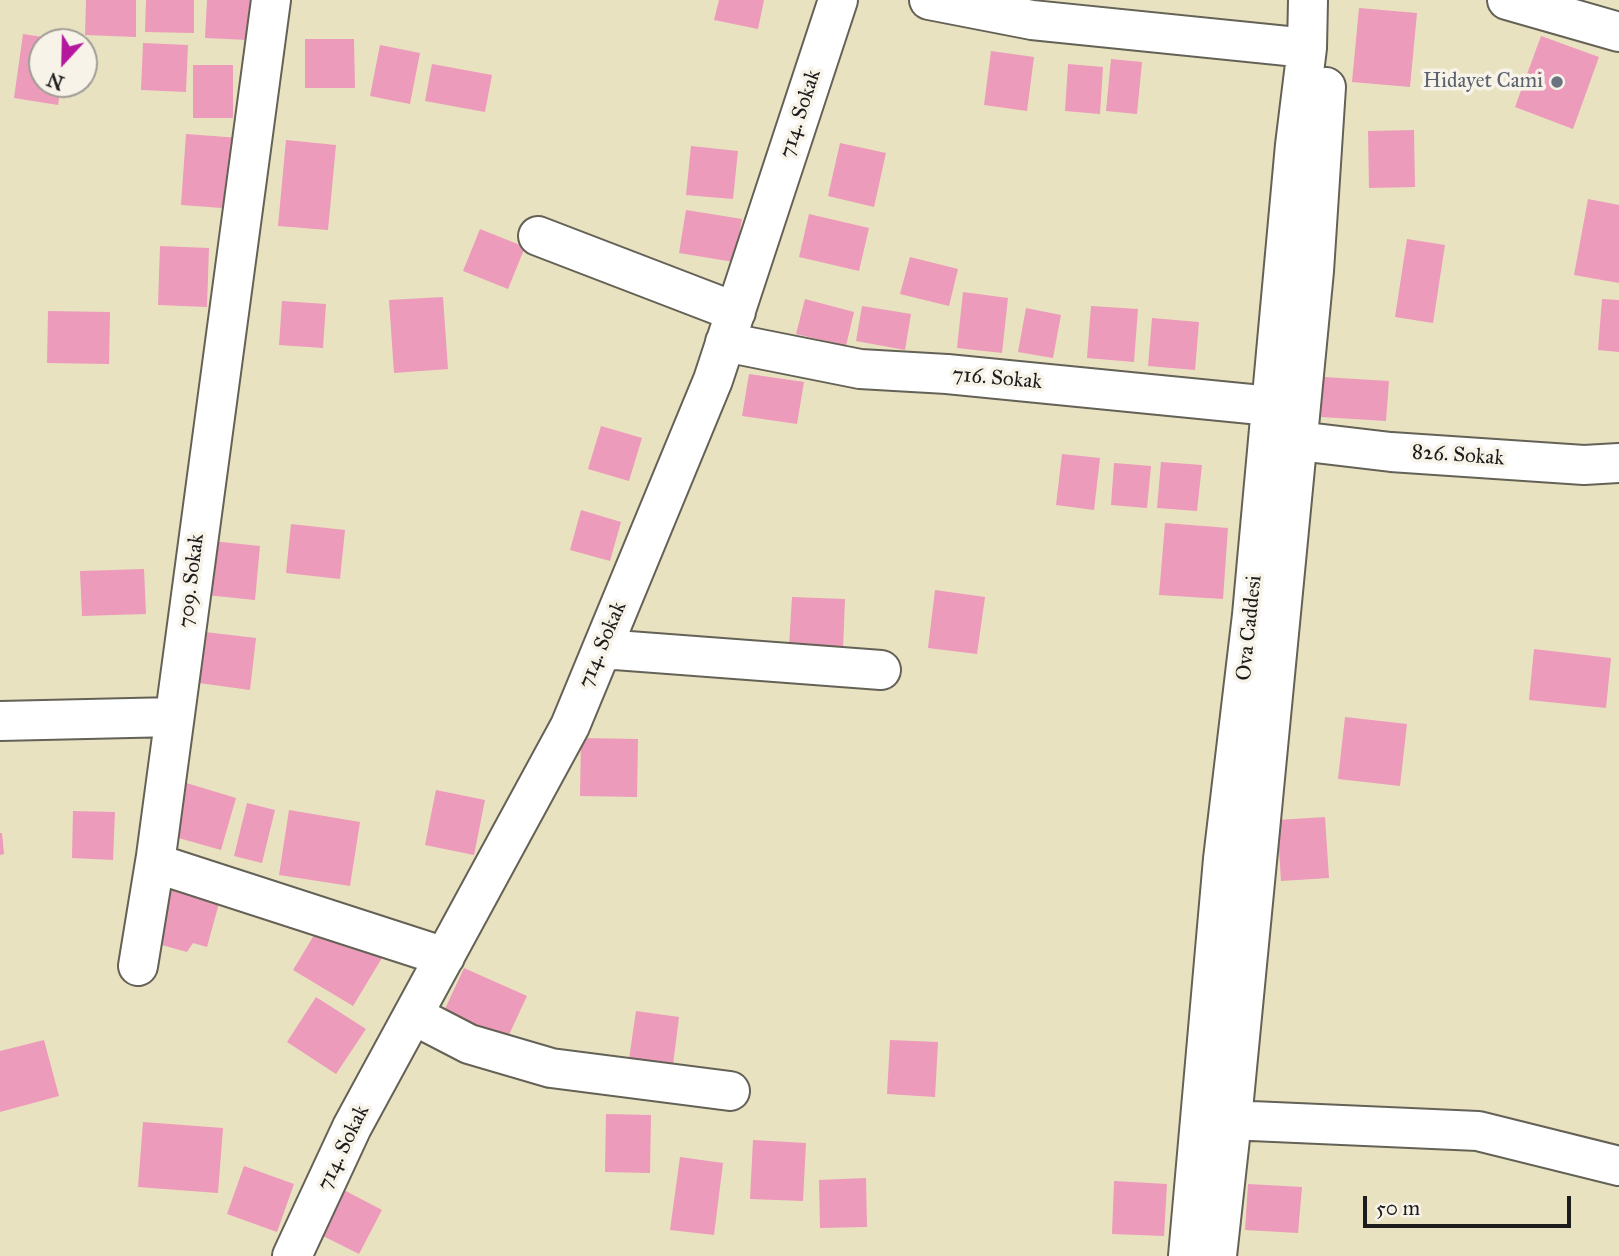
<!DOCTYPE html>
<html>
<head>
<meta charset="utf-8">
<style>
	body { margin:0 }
	#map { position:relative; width:1619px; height:1256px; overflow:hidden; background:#e9e2c1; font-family:"IM FELL Great Primer",serif }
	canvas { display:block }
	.north { position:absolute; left:28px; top:28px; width:70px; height:70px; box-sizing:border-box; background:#f7f3e8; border:2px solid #9f9d96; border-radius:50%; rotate:202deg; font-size:19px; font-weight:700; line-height:28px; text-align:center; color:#1c1c1c }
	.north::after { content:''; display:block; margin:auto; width:24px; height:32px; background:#b5179e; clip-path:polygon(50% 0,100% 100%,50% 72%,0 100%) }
	.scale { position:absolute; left:1363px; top:1196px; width:208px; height:32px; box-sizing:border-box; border:4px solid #1c1c1c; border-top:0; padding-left:9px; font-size:21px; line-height:24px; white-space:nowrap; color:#1c1c1c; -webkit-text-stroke:5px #f7f3e8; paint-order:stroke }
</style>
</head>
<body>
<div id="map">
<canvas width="1619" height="1256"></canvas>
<div class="north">N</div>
<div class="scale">50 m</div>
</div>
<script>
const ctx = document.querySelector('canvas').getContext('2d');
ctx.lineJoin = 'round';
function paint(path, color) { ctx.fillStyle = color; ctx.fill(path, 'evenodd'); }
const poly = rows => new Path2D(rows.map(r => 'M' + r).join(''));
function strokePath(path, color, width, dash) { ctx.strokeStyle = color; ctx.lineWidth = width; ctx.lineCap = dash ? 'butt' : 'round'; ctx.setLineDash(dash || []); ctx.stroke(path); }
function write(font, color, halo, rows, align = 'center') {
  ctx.font = font + ' "IM FELL Great Primer",serif'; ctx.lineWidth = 7; ctx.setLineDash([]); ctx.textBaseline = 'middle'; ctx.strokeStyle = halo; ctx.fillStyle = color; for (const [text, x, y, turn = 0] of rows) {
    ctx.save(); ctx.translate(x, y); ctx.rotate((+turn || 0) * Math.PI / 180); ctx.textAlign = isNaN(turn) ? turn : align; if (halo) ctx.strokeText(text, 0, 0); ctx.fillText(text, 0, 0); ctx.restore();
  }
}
paint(poly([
	[86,0,136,0,136,37,85,35],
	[146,0,194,0,194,33,145,32],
	[207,0,250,0,248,40,205,38],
	[719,0,764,0,758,29,714,20],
	[1359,8,1417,13,1410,87,1352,82],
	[23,34,63,40,42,42,42,84,61,84,58,105,14,98],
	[1541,36,1599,57,1573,129,1515,107],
	[305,39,354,39,355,88,305,88],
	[143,43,188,45,186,92,141,90],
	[380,45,420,53,410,104,370,96],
	[991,51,1034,57,1027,111,984,105],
	[1111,59,1142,62,1137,114,1106,111],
	[432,64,492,75,485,112,425,101],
	[1068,64,1103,67,1100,114,1065,111],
	[193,65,233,65,233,118,193,118],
	[1414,130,1415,187,1369,188,1368,131],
	[186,134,240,138,235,209,181,205],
	[286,140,336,145,328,230,278,226],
	[840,143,886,153,874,207,828,196],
	[691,146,738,151,733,199,686,195],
	[1588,199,1619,205,1619,283,1574,275],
	[686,210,742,219,734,262,679,253],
	[809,214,869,228,859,271,799,257],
	[480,229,525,247,508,289,463,271],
	[1407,239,1445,245,1433,323,1395,317],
	[160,246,209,248,207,307,158,305],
	[910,257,958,269,949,306,900,294],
	[963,292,1008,298,1002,353,957,348],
	[443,297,448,369,394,373,389,300],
	[805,299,854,312,846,346,796,334],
	[1602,299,1619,300,1619,352,1598,350],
	[282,301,326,304,323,348,279,345],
	[862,306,911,314,905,350,856,341],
	[1091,306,1138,309,1134,362,1087,358],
	[1026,308,1061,315,1053,358,1018,352],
	[48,311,110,312,109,364,47,363],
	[1152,318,1199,322,1195,370,1148,366],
	[749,374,804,382,797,424,742,416],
	[1324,377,1389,381,1386,421,1321,417],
	[601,426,642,438,629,481,588,469],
	[1062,454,1100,458,1094,510,1056,505],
	[1161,462,1202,465,1197,511,1157,508],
	[1114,463,1151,466,1147,508,1111,505],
	[581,510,621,522,610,561,570,550],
	[1165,523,1228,528,1223,599,1159,595],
	[291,524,345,530,340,579,286,573],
	[212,541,260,546,255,600,206,595],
	[144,569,146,614,82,616,80,571],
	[935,590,985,597,977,654,928,648],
	[792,597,845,599,843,650,789,647],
	[205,632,256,638,250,690,199,683],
	[1534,649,1611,658,1606,708,1529,700],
	[1345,717,1407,724,1400,786,1338,779],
	[581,738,638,739,637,797,580,796],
	[183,782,236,798,221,850,168,835],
	[436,790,485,800,474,855,425,845],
	[247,803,275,810,262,863,234,856],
	[289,810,360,822,350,886,279,875],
	[73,811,115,812,113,860,72,858],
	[1325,817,1329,878,1281,881,1277,820],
	[0,833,2,833,4,854,0,855],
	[173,883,221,896,207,947,193,943,187,952,158,944],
	[322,922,382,958,353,1006,293,970],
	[464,968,527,996,507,1039,444,1011],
	[316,997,366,1029,336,1074,287,1042],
	[636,1011,679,1017,673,1065,629,1059],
	[44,1040,59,1096,0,1112,0,1051],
	[890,1040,938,1042,935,1097,887,1094],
	[606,1114,651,1115,650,1173,605,1172],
	[143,1122,223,1128,218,1193,138,1187],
	[753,1140,806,1143,803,1201,750,1199],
	[680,1157,723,1163,714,1235,670,1230],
	[244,1166,294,1184,277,1232,227,1214],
	[866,1178,867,1227,820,1228,819,1180],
	[1114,1181,1167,1184,1164,1236,1112,1234],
	[1248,1184,1302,1187,1298,1233,1245,1230],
	[342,1189,382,1210,359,1254,319,1234]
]), '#ec9bba');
const minor = poly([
	[271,0,156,856,164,866,445,957],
	[929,0,1032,20,1307,48],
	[1507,0,1619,32],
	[538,236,736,312],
	[725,342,860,369,947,374,1271,406],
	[1298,441,1391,452,1584,465,1619,463],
	[602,649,881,670],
	[0,721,174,717],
	[138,966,156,856],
	[413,1015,469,1044,551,1068,730,1091],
	[1206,1119,1478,1131,1619,1166],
	[292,1256,352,1127,570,726,713,380,838,0],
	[1188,1256,1223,859,1252,615,1295,145,1307,48,1308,0],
	[1217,1256,1232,1120,1314,271,1326,87]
]);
strokePath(minor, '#646156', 42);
strokePath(minor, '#fff', 38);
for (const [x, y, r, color] of [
	[1557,82,7,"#6b7280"]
]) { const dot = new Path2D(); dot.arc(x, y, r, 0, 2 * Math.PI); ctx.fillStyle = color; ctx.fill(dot); strokePath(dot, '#f7f3e8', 2.5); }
write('21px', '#5b616d', '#f7f3e8', [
	["Hidayet Cami",1543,82]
], 'right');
write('21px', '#1c1c1c', '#f7f3e8', [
	["714. Sokak",801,114,-72],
	["716. Sokak",997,379,5],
	["826. Sokak",1458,456,4],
	["709. Sokak",192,581,-83],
	["Ova Caddesi",1250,628,-84],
	["714. Sokak",603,645,-67],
	["714. Sokak",344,1148,-64]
]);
</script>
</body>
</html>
